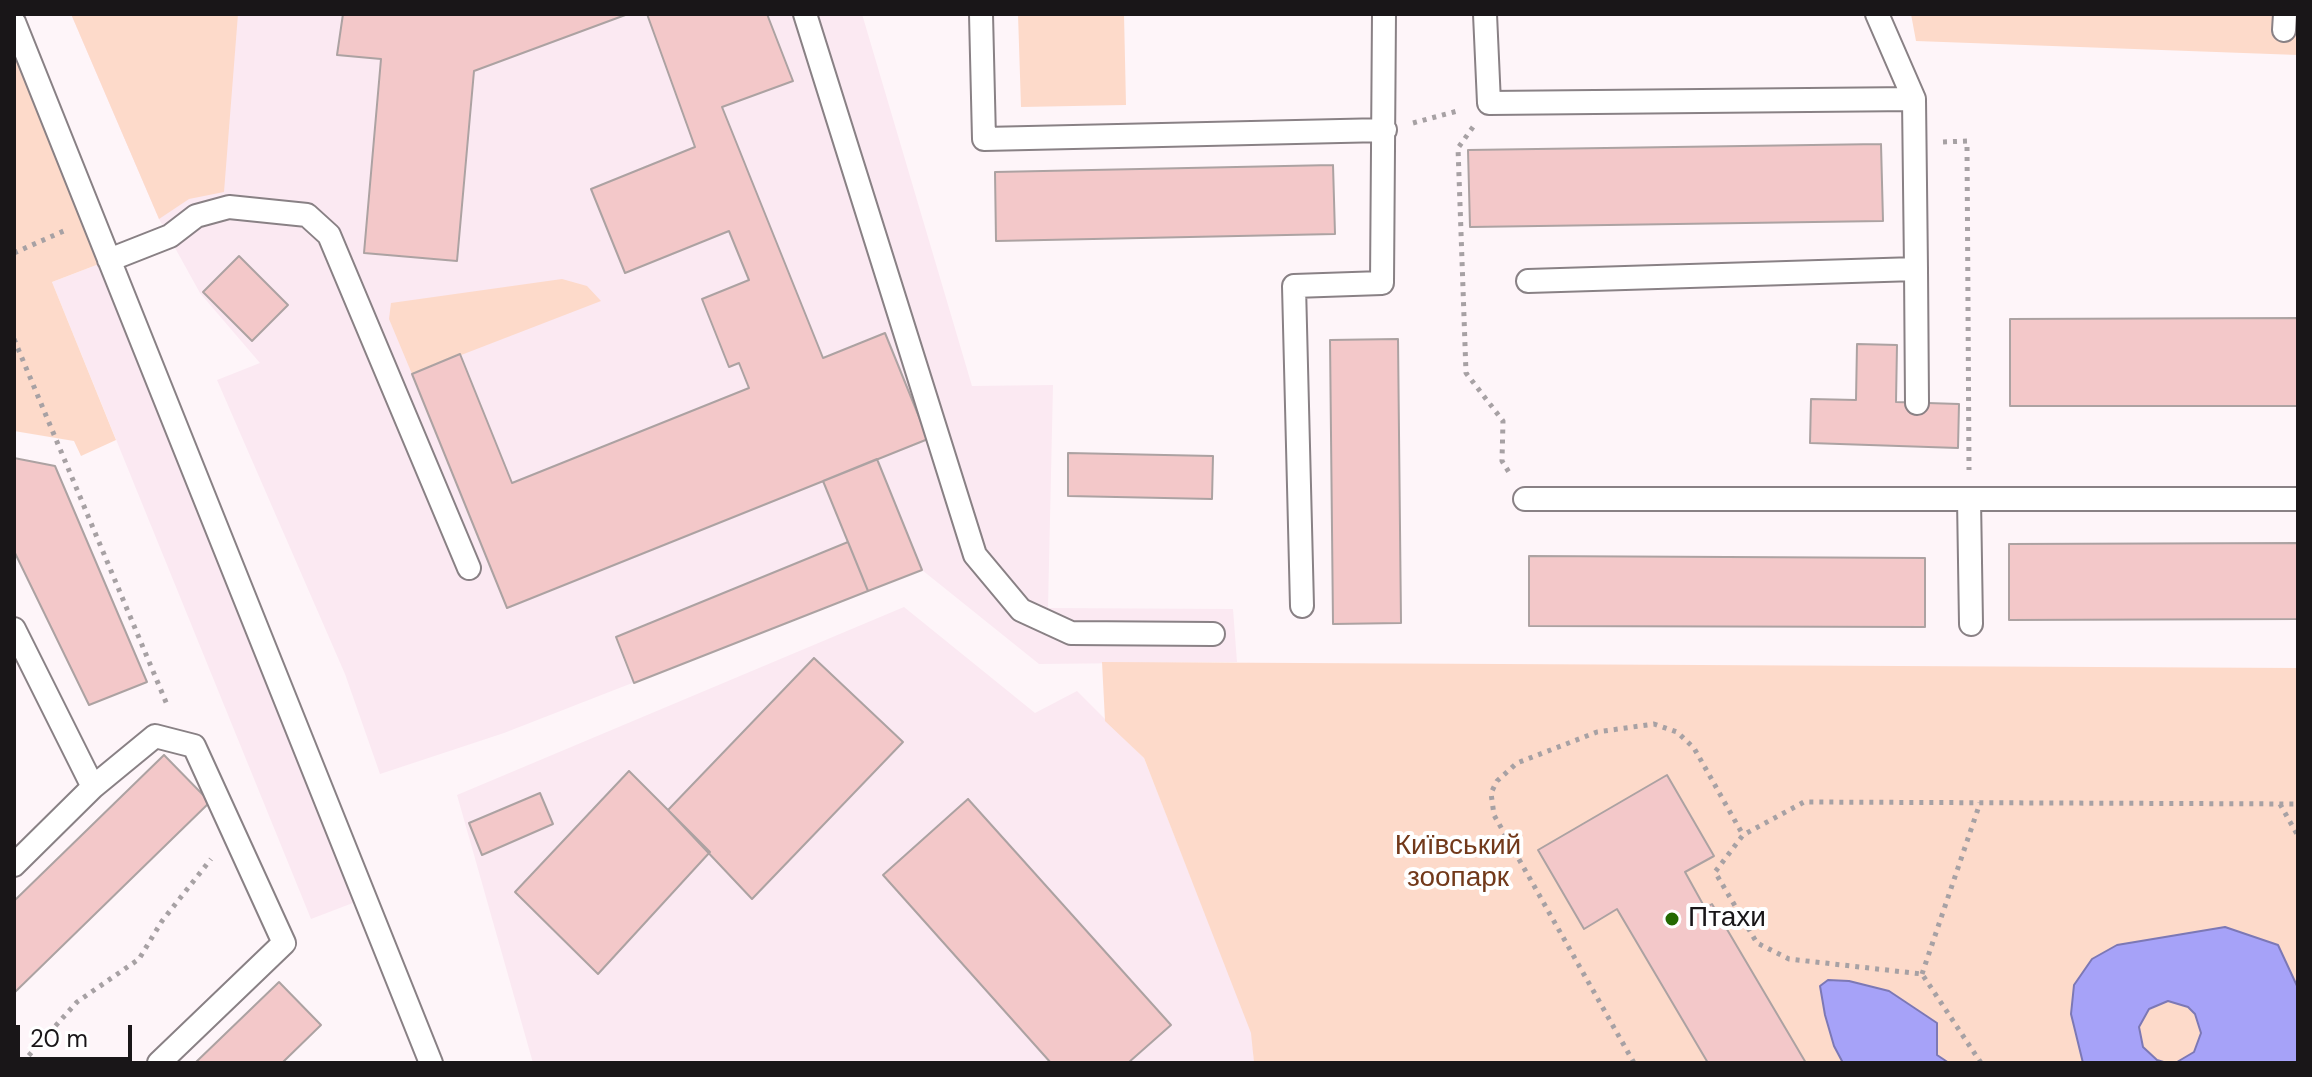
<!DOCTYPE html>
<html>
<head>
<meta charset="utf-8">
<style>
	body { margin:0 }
	#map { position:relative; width:2312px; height:1077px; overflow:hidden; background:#fef5f9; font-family:"DM Sans",sans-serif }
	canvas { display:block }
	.frame { position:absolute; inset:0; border:16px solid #191618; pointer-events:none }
	.scale { position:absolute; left:16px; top:1025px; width:116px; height:36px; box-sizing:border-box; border:4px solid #191618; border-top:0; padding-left:10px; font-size:24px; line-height:28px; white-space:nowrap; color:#191618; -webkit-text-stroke:6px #fff; paint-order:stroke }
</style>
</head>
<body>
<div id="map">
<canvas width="2312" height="1077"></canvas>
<div class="frame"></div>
<div class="scale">20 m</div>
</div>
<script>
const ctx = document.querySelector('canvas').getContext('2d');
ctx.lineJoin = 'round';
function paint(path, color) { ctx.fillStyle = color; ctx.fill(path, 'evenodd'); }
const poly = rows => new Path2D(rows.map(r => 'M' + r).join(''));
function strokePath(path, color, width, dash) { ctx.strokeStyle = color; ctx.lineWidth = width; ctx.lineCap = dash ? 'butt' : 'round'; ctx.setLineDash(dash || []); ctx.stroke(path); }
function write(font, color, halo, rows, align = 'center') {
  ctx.font = font + ' "DM Sans",sans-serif'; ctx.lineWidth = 8; ctx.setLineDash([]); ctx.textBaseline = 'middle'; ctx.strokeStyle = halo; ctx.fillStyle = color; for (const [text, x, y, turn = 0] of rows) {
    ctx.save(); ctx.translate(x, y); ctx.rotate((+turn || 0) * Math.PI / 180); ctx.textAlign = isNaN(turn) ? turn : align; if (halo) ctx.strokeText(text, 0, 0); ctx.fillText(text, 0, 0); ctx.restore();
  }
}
paint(poly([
	[71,14,862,14,972,386,1053,385,1048,608,1233,609,1237,662,1039,664,922,570,504,733,380,774,345,674,217,380,260,363,200,293,159,219],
	[99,264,358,901,311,919,52,282],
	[904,607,1035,713,1077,691,1144,758,1252,1033,1254,1063,533,1063,457,795]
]), '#fbe9f2');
paint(poly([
	[71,14,238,14,224,192,189,199,159,219],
	[1018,14,1124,14,1126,105,1021,107],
	[1911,14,2298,14,2298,55,1916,41],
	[14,53,99,264,52,282,116,440,81,456,74,441,14,431],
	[562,279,587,286,601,301,412,374,389,319,391,303],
	[1102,662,2298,668,2298,1063,1254,1063,1251,1033,1144,758,1105,721]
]), '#fddaca');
const water = poly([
	[2225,927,2278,945,2298,988,2298,1063,2083,1063,2071,1014,2074,985,2092,959,2117,945,2225,927],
	[2168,1001,2188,1007,2195,1014,2201,1033,2194,1052,2177,1062,2167,1063,2157,1060,2143,1047,2139,1027,2149,1009,2168,1001],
	[1828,980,1849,981,1889,991,1937,1023,1937,1055,1949,1063,1843,1063,1834,1046,1825,1015,1820,986,1828,980]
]);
paint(water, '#a6a2f8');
strokePath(water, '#7c78b5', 2);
const building = poly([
	[343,14,628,14,474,71,457,261,364,253,381,59,337,55,343,14],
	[647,14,767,14,793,81,722,107,823,358,885,333,928,439,507,608,412,374,460,354,512,483,749,388,739,363,729,367,702,299,749,280,729,231,625,273,591,189,695,147,647,14],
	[1881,144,1883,221,1470,227,1468,150,1881,144],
	[1333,165,1335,234,996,241,995,172,1333,165],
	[239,256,288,305,252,341,203,292,239,256],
	[2298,318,2298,406,2010,406,2010,319,2298,318],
	[1398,339,1401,623,1333,624,1330,340,1398,339],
	[1857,344,1897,345,1896,402,1959,404,1958,448,1810,443,1811,399,1856,400,1857,344],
	[1068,453,1213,456,1212,499,1068,496,1068,453],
	[14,458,55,466,147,682,89,705,14,551,14,458],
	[877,459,922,570,868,591,823,481,877,459],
	[848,542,868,591,634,683,616,637,848,542],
	[2298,543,2298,619,2009,620,2009,544,2298,543],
	[1529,556,1925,558,1925,627,1529,626,1529,556],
	[814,658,903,742,752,899,668,810,814,658],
	[164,755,210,802,14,993,14,901,164,755],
	[629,771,710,852,598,974,515,892,629,771],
	[1667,775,1714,856,1685,872,1705,908,1712,904,1806,1063,1708,1063,1617,909,1584,929,1538,850,1667,775],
	[540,793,553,824,482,855,469,823,540,793],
	[968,799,1171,1025,1128,1063,1051,1063,883,875,968,799],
	[279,982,321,1025,282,1063,195,1063,279,982]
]);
paint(building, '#f3c8c9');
strokePath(building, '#aca2a2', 2);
const service = poly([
	[805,14,975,555,1021,610,1071,633,1213,634],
	[981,14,984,139,1385,130],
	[1485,14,1489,103,1914,99],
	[14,22,431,1063],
	[2284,30,2285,14],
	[109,260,170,236,196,216,229,207,307,215,329,235,469,568],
	[1916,269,1917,403],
	[1528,281,1916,269,1914,99,1877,14],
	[1525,499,2298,499],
	[1969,499,1971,624],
	[1302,606,1294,286,1382,283,1384,14],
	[14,629,93,787],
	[14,865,93,787,155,736,194,746,284,943,159,1063]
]);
strokePath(service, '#898185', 26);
strokePath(poly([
	[1413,123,1461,110],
	[1473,127,1458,148,1466,373,1503,421,1502,461,1510,474],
	[1943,142,1967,141,1969,470],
	[14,253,66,230],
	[14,339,168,707],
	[2280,804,2298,836],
	[1922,974,1980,803],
	[22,1063,77,1002,139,959,162,921,211,859],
	[1634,1063,1494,815,1491,793,1497,781,1517,763,1597,732,1654,724,1677,732,1694,748,1743,835],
	[1981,1063,1922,974,1789,959,1757,943,1715,872,1743,835,1804,802,2298,804]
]), '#a7a1a4', 5, [4, 6]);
strokePath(service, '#fff', 22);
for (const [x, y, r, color] of [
	[1672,919,8,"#246800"]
]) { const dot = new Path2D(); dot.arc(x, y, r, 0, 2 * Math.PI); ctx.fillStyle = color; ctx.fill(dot); strokePath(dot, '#fff', 3); }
write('28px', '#72391a', '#fff', [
	["Київський",1458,847],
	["зоопарк",1458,879]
]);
write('28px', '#191618', '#fff', [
	["Птахи",1688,919]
], 'left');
</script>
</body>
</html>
